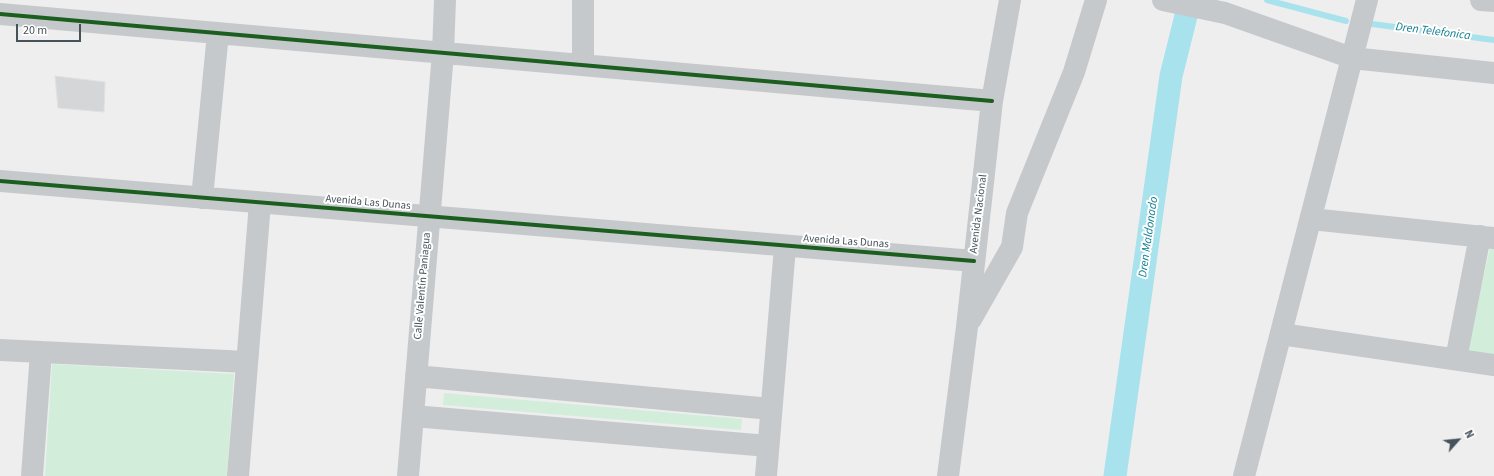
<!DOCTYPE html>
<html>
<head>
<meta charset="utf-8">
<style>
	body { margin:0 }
	#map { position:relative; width:1494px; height:476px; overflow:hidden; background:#efeeee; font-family:"Source Sans 3",sans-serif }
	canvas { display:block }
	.north { position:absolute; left:1438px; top:420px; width:40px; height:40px; -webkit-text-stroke:3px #fff; paint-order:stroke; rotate:63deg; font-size:11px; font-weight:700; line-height:16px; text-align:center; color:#46525b }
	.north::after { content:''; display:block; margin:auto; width:14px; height:18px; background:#46525b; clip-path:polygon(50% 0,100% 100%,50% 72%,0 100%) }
	.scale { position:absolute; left:16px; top:24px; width:65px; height:18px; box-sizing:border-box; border:2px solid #46525b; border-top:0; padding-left:5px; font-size:12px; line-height:14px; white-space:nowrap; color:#46525b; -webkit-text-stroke:3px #fff; paint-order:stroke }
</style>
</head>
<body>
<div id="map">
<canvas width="1494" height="476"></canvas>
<div class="north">N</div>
<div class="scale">20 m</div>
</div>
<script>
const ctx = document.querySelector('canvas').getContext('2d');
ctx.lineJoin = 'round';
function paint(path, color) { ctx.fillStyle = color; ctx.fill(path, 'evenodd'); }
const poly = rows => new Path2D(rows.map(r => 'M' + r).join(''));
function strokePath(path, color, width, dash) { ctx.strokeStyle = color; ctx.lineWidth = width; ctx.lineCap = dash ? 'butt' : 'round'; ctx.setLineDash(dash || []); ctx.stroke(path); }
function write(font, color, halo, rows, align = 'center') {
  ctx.font = font + ' "Source Sans 3",sans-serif'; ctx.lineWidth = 4; ctx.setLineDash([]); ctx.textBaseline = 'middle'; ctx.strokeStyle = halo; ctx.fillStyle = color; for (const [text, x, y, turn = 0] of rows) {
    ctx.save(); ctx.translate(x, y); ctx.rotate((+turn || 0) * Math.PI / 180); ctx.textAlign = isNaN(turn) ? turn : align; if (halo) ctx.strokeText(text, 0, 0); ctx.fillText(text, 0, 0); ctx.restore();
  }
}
paint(poly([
	[1490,248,1494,249,1494,356,1466,352],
	[52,364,234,374,227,476,45,476],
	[444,393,742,419,741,430,443,405]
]), '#d2eedb');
strokePath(poly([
	[1267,0,1346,21],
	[1372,24,1494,40]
]), '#a8e2ec', 6);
strokePath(poly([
	[1115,476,1171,76,1190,0]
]), '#a8e2ec', 23);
const building = poly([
	[55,76,105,82,104,112,58,108,55,76]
]);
paint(building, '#d5d6d7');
strokePath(building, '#e0e0e1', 1);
strokePath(poly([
	[583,0,583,65],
	[1163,0,1225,13,1352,58,1494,73],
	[1481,0,1494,1],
	[0,14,992,101],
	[0,181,974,261],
	[202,198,218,33],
	[1311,219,1494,238],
	[971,319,1012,247,1017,213,1074,72,1096,0],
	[1281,334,1494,365],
	[0,350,247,362],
	[1456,359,1480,236],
	[416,376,771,409],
	[413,416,768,446],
	[32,476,41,352],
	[238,476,260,203],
	[408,476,443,53,445,0],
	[766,476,785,247],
	[948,476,967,327,992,101,1010,0],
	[1244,476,1367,0]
]), '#c6c9cb', 22);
strokePath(poly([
	[0,14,992,101],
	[0,181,974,261]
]), '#1b5e20', 4);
write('11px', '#46525b', '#fff', [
	["Avenida Las Dunas",368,203,5],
	["Avenida Nacional",979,214,-83],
	["Avenida Las Dunas",846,242,4],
	["Calle Valentín Paniagua",423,286,-85]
]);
write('italic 12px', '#0e7e90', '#fff', [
	["Dren Telefonica",1433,32,7],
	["Dren Maldonado",1149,237,-82]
]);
</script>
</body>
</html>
